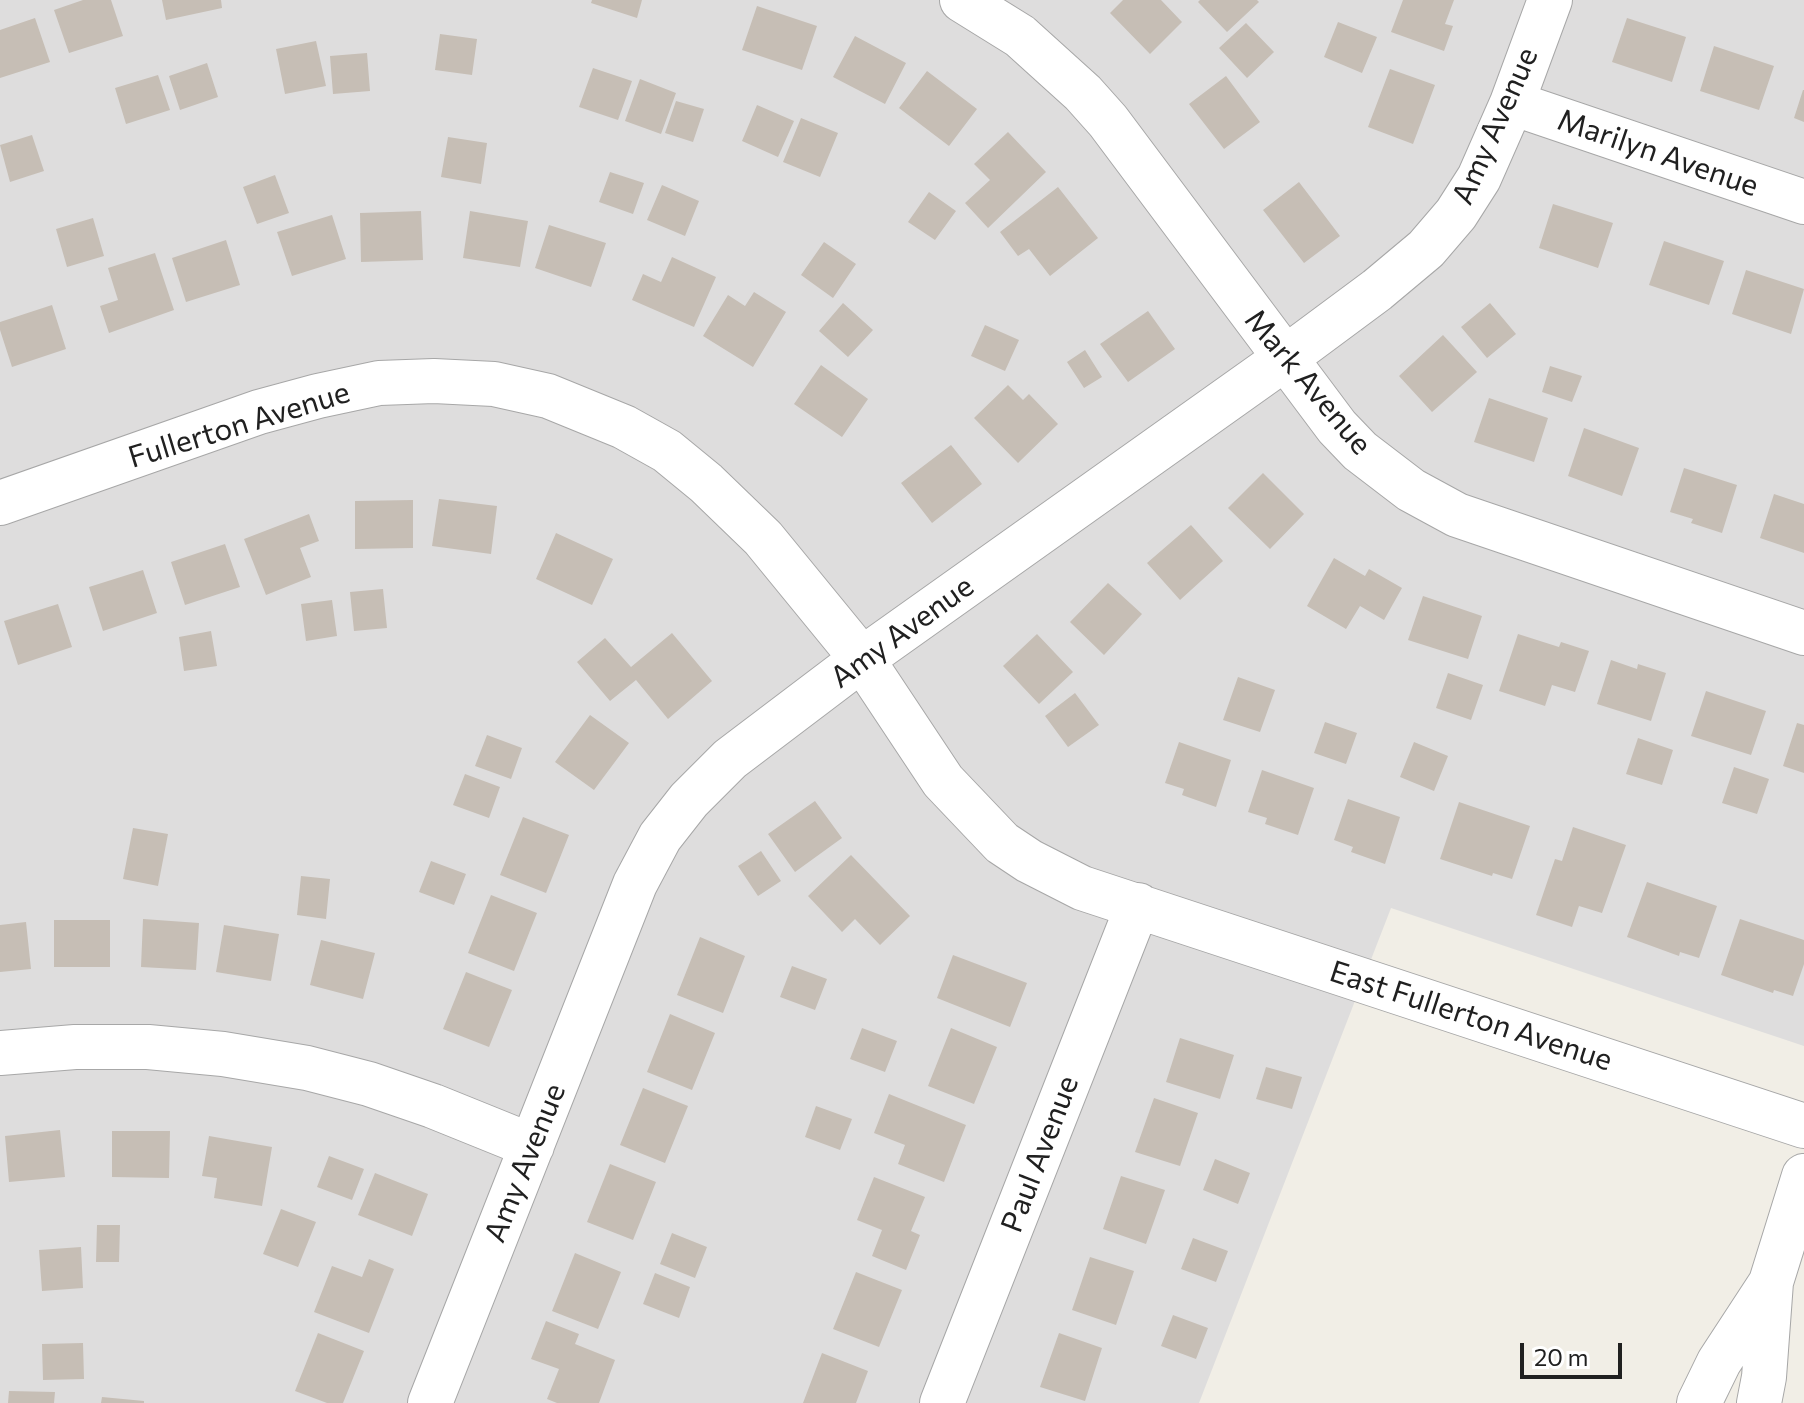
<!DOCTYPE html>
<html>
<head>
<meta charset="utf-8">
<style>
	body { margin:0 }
	#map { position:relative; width:1804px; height:1403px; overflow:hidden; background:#f1eee6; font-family:Commissioner,sans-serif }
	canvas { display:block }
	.scale { position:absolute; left:1520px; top:1343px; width:102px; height:36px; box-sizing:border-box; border:4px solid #202020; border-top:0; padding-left:10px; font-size:24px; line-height:28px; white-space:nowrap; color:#202020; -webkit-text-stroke:6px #fff; paint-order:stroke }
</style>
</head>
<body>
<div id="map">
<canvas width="1804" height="1403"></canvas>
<div class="scale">20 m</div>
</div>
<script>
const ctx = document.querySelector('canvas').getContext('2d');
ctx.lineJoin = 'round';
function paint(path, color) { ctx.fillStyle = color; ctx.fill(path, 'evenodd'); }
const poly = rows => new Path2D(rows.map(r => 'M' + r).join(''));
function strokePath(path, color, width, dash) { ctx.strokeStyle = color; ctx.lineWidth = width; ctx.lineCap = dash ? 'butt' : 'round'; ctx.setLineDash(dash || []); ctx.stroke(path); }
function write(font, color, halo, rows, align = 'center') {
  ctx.font = font + ' Commissioner,sans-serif'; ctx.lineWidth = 8; ctx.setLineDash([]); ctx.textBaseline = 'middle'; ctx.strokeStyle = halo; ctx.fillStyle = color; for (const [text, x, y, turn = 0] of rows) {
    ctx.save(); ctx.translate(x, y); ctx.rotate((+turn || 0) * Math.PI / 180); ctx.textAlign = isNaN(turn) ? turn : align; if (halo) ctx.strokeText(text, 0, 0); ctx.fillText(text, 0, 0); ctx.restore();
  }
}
paint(poly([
	[0,0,1804,0,1804,1046,1391,908,1199,1403,0,1403]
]), '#dedddd');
paint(poly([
	[83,0,111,0,123,36,69,53,54,10],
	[162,0,221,0,222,8,166,20],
	[592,0,642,0,637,18,591,3],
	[1123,0,1161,0,1182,22,1150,54,1110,13],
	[1200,0,1257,0,1259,2,1227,32,1198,2],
	[1403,0,1454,0,1445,24,1453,26,1444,51,1391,32],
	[757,6,817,26,802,70,742,50],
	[35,18,50,62,0,78,0,30],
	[1627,18,1686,37,1672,82,1612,62],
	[1338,22,1377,37,1362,73,1324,57],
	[1246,23,1274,52,1247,78,1219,48],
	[440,34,477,39,472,75,435,70],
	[855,36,906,63,885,104,833,77],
	[316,41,326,86,285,94,276,49],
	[1714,46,1774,66,1759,110,1700,91],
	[367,53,370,91,333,94,330,56],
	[207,63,218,97,180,110,169,76],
	[593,68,632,81,618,120,579,107],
	[1390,69,1435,85,1413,144,1368,127],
	[927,71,977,109,949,146,899,108],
	[158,75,170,110,126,124,115,88],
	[1226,76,1260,122,1224,149,1189,104],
	[640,79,676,93,661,134,625,121],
	[1803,90,1804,90,1804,122,1794,118],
	[676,101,704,109,693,142,665,133],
	[757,105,794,121,778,157,742,141],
	[801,118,838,133,820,177,783,162],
	[1008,132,1046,172,988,228,965,203,990,180,974,164],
	[32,135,44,171,10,182,0,145],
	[448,137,487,143,481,184,441,177],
	[610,172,644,183,633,214,599,202],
	[275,175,289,213,257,224,243,187],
	[1299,182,1340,236,1304,263,1263,210],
	[662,185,699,201,685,236,647,220],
	[1058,187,1098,238,1050,276,1029,249,1018,256,1000,232],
	[929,192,956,211,935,240,908,222],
	[1553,204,1613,223,1598,268,1539,248],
	[421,211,423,260,361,262,360,213],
	[470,211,528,221,520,267,463,258],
	[332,215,346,259,292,276,277,232],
	[93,218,104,256,67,267,56,229],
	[549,225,606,243,591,287,535,268],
	[226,240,240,285,186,302,172,258],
	[1664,241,1724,261,1709,305,1649,285],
	[824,242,856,264,833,298,801,275],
	[155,253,174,310,109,333,100,306,118,300,108,268],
	[672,257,716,277,694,327,632,300,643,274,661,282],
	[1746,270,1804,289,1791,334,1732,314],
	[754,292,786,312,753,367,703,336,728,295,745,306],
	[843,303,873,330,848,357,819,331],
	[1490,303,1516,334,1487,358,1461,327],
	[52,305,66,349,12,367,0,330,0,322],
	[1148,311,1175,349,1128,382,1100,344],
	[985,325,1019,340,1005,371,971,356],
	[1443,335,1477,372,1432,412,1399,376],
	[1085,350,1102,377,1084,388,1067,362],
	[821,365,868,399,842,437,794,404],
	[1550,366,1582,376,1572,402,1542,392],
	[1008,385,1023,400,1029,394,1058,424,1018,463,974,418],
	[1489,398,1548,418,1534,462,1474,442],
	[1584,428,1639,448,1622,496,1568,476],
	[951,445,982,484,932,523,901,483],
	[1684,468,1737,485,1722,533,1691,523,1693,519,1670,512],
	[1263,473,1304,514,1270,549,1228,508],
	[1774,494,1804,504,1804,553,1760,538],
	[439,499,497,506,491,554,432,546],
	[413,500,413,548,355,549,355,501],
	[309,514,319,541,300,548,311,577,266,595,244,539],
	[1191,525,1223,561,1180,600,1147,563],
	[556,533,613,559,592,605,536,579],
	[225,544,240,587,185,605,171,562],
	[1334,558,1365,576,1369,569,1402,588,1384,620,1360,606,1346,629,1307,606],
	[143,570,157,613,103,631,89,587],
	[1108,583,1142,614,1104,655,1070,622],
	[383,589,387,628,354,631,350,592],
	[1423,596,1482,616,1468,659,1408,640],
	[332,600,337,636,306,641,301,604],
	[58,604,72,647,18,665,4,621],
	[211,631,217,666,184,671,179,637],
	[672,633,712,681,668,719,636,680,610,701,577,662,605,638,631,667],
	[1037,634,1073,672,1039,704,1003,666],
	[1518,634,1559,647,1561,642,1589,651,1575,692,1552,685,1545,706,1499,691],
	[1611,660,1637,669,1638,664,1666,673,1651,721,1597,704],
	[1448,673,1483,685,1471,720,1436,708],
	[1238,677,1275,690,1260,732,1223,720],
	[1706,691,1766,711,1751,755,1691,736],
	[1075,693,1099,725,1068,747,1045,716],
	[590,715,629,743,594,790,555,762],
	[1325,722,1357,733,1346,764,1314,753],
	[1797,723,1804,725,1804,773,1783,766],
	[487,735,522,748,511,779,475,766],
	[1638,738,1673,750,1662,785,1626,774],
	[1179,742,1231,760,1216,807,1182,795,1184,789,1165,783],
	[1414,742,1448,756,1434,791,1400,777],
	[1734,767,1769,779,1757,814,1722,803],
	[1262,770,1314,788,1298,835,1265,824,1267,818,1248,812],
	[465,774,500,787,489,818,453,805],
	[1348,799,1400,817,1385,864,1351,852,1353,847,1334,840],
	[815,801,842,838,795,872,768,834],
	[1459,802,1530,826,1512,879,1493,873,1492,876,1440,859],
	[523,817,569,835,546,893,500,875],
	[1573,827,1626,845,1602,913,1579,906,1572,927,1536,915,1555,859,1562,861],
	[133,828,168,834,158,886,123,879],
	[761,851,781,881,758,896,738,866],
	[851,855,910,916,880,945,855,919,842,932,808,896],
	[431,861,466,874,454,905,419,892],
	[301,876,330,879,326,919,297,915],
	[1647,882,1717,906,1699,958,1680,952,1679,956,1627,937],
	[491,895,537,913,514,971,468,953],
	[143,919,199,923,196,970,141,967],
	[1740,919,1804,940,1804,964,1793,996,1774,990,1773,993,1721,975],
	[54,920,110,920,110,967,54,967],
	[26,922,31,969,0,972,0,925],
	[224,925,279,934,271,981,216,972],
	[700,937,745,956,723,1013,677,995],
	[321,940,375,953,363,999,310,985],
	[953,955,1027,983,1010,1027,937,998],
	[792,966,827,979,815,1010,780,997],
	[466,972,512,990,489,1047,443,1029],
	[670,1014,715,1033,692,1090,647,1072],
	[862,1028,897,1041,885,1072,850,1059],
	[951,1028,997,1047,974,1104,928,1086],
	[1180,1038,1234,1055,1220,1099,1166,1082],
	[1266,1067,1302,1077,1292,1109,1256,1099],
	[643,1088,688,1106,665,1163,620,1145],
	[889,1094,966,1125,944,1182,898,1164,905,1145,874,1133],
	[1154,1098,1198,1113,1180,1166,1135,1152],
	[816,1106,852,1119,840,1150,805,1137],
	[60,1130,65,1177,9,1182,5,1136],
	[112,1131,170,1131,169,1178,112,1177],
	[209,1136,272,1147,262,1206,214,1198,217,1178,202,1176],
	[329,1156,364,1169,352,1200,317,1187],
	[1215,1159,1250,1173,1238,1204,1203,1190],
	[610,1164,656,1182,633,1240,587,1222],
	[375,1173,428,1194,412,1236,358,1215],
	[1121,1176,1165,1190,1146,1244,1103,1229],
	[874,1177,925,1197,911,1231,920,1235,906,1270,872,1256,882,1230,857,1220],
	[281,1209,316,1222,298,1267,263,1254],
	[97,1225,120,1225,119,1262,96,1262],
	[672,1233,707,1247,695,1278,660,1264],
	[1193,1238,1228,1251,1216,1282,1181,1269],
	[81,1247,83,1288,42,1291,39,1250],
	[575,1253,621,1272,598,1329,552,1311],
	[1090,1257,1134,1271,1116,1325,1072,1310],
	[369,1259,394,1269,369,1333,314,1312,332,1266,362,1277],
	[856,1272,902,1290,879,1347,833,1329],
	[655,1273,690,1287,679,1318,643,1304],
	[1173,1315,1208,1328,1196,1359,1161,1346],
	[546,1321,579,1334,575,1344,615,1360,599,1403,557,1403,547,1399,559,1369,531,1359],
	[318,1333,364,1351,343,1403,327,1403,295,1391],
	[1059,1333,1102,1348,1085,1401,1040,1387],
	[83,1343,84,1379,43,1380,42,1344],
	[822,1353,868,1371,856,1403,803,1403],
	[9,1391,55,1392,54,1403,8,1403],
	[102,1397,144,1401,144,1403,101,1403]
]), '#c6beb5');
const minor = poly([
	[962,0,1020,36,1083,93,1108,121,1337,427,1360,451,1411,490,1457,515,1804,633],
	[1512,103,1804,202],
	[0,503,259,412,318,396,379,383,434,381,494,384,548,396,624,427,667,451,706,483,763,538,862,659,943,781,1002,843,1029,861,1082,888,1804,1126],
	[0,1053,75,1047,148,1047,223,1054,307,1068,369,1084,433,1106,532,1146],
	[430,1403,635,884,660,837,689,800,730,759,862,659,1284,359,1377,290,1426,249,1456,214,1479,178,1512,103,1550,0],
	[942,1403,1138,905],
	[1699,1403,1719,1362,1770,1284],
	[1759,1403,1764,1377,1771,1282,1804,1176]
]);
strokePath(minor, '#a7a7a7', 46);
strokePath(minor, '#fff', 44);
write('30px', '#202020', '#fff', [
	["Amy Avenue",1495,126,-66],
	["Marilyn Avenue",1658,153,19],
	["Mark Avenue",1308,382,50],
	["Fullerton Avenue",239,425,-17],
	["Amy Avenue",902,632,-36],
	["East Fullerton Avenue",1471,1016,18],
	["Paul Avenue",1040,1154,-69],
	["Amy Avenue",525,1163,-68]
]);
</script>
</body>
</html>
